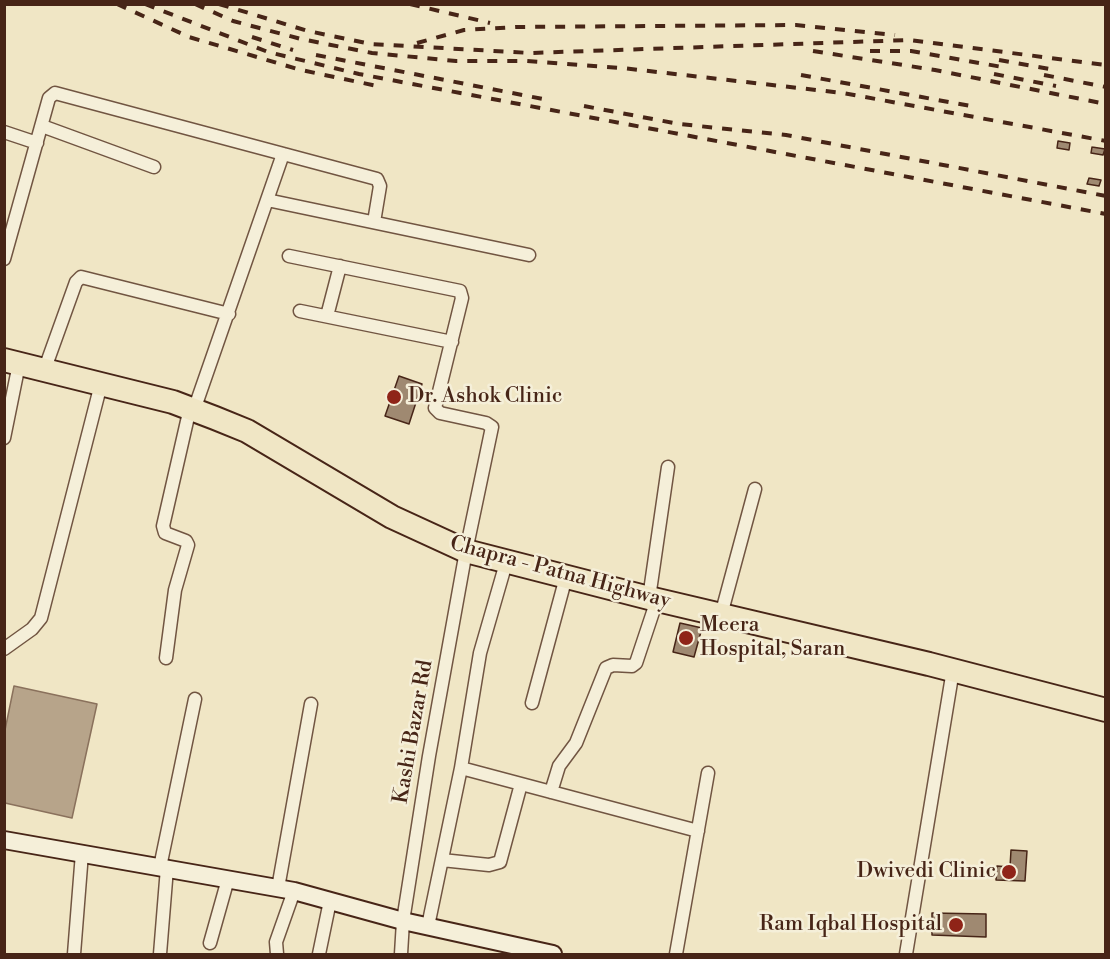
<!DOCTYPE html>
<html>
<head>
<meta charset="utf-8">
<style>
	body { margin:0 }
	#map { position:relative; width:1110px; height:959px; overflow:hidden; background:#f0e6c5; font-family:"Libre Bodoni",serif }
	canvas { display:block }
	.frame { position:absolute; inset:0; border:6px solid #472517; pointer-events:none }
</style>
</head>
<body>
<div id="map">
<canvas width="1110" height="959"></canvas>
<div class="frame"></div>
</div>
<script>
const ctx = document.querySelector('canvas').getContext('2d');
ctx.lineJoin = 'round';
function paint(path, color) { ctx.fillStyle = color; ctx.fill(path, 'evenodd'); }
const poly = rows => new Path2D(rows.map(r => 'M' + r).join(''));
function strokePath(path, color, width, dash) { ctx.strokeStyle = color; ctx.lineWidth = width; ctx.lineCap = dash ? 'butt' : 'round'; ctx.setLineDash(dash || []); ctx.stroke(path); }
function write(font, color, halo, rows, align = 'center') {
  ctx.font = font + ' "Libre Bodoni",serif'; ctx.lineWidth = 5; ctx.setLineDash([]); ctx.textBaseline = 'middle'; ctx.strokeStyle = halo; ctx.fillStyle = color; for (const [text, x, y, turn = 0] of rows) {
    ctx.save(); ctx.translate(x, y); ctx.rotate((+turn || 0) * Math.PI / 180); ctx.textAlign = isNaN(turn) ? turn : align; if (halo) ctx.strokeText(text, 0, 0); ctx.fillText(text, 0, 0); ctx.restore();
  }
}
const water = poly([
	[14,686,97,704,72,818,5,803,5,730,14,686]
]);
paint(water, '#b7a48a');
strokePath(water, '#8a715c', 1.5);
const building = poly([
	[1058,141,1070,143,1069,150,1057,148,1058,141],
	[1092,147,1105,149,1103,155,1091,153,1092,147],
	[1089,178,1101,180,1099,186,1087,184,1089,178],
	[399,376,422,384,409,424,385,416,399,376],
	[680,623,702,628,694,657,673,652,680,623],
	[1011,850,1027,851,1025,881,996,880,997,866,1010,867,1011,850],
	[932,913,986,914,986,937,932,935,932,913]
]);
paint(building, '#9f8971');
strokePath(building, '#472517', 1.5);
const street = poly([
	[42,126,154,167],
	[4,132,37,143],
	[267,200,529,255],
	[289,256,460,291,462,298,435,408,440,413,486,423,492,427,466,551,429,756,403,921,401,954],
	[4,259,49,98,55,93,377,179,380,186,374,222],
	[300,311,452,342],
	[327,316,340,266],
	[44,371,76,282,81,277,229,314],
	[194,410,283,154],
	[4,438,19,364],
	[649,598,668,467],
	[721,615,755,489],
	[4,649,32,629,41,618,101,384],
	[166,658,175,590,188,545,186,541,165,533,163,526,190,408],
	[532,703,566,577],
	[461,768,698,831],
	[551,792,559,766,576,743,606,668,613,665,632,666,636,663,657,600],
	[442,860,489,865,500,862,521,784],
	[160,867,195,699],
	[278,888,311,704],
	[428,926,461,768,480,653,506,563],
	[210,943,228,879],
	[74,954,82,853],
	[160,954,167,868],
	[277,954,276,942,294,891],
	[319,954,330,901],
	[676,954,708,773],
	[906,954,953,670]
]);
const secondary = poly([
	[4,840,294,891,403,921,553,954]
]);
const highway = poly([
	[4,360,173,402,215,418,247,431,392,517,466,551,649,598,929,664,1106,710]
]);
strokePath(street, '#715542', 15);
strokePath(secondary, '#472517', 20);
strokePath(highway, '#472517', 26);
strokePath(street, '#f5efd9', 12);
strokePath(secondary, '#f5efd9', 16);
strokePath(highway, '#f0e6c5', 22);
strokePath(poly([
	[117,4,189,37,301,70,382,87],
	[145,4,268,52,359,74,1106,214],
	[195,4,233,21,301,39,372,53,456,61,527,61,622,68,843,93,1106,141],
	[219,4,308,31,371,44,530,53,909,40,1106,65],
	[410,4,490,23],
	[252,37,293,50],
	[417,43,464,30,517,27,796,25,895,35],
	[813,51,935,70,1106,104],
	[870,51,911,51,1008,68],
	[316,55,543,99],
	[999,60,1055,70],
	[994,74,1056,86],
	[801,75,976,107],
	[1044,75,1106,87],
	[584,106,679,124,786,135,1106,196]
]), '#472517', 4, [10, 10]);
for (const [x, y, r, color] of [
	[394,397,8,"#8f2418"],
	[686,638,8,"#8f2418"],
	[1009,872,8,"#8f2418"],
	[956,925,8,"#8f2418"]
]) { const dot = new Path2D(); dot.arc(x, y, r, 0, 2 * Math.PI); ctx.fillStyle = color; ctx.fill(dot); strokePath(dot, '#f5efd9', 2); }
write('21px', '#472517', '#f5efd9', [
	["Dr. Ashok Clinic",408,397],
	["Meera",700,626],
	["Hospital, Saran",700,650],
	["Dwivedi Clinic",996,872,"right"],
	["Ram Iqbal Hospital",942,925,"right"]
], 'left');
write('21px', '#472517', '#f5efd9', [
	["Chapra - Patna Highway",560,573,15],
	["Kashi Bazar Rd",414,732,-80]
]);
</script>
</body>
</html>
